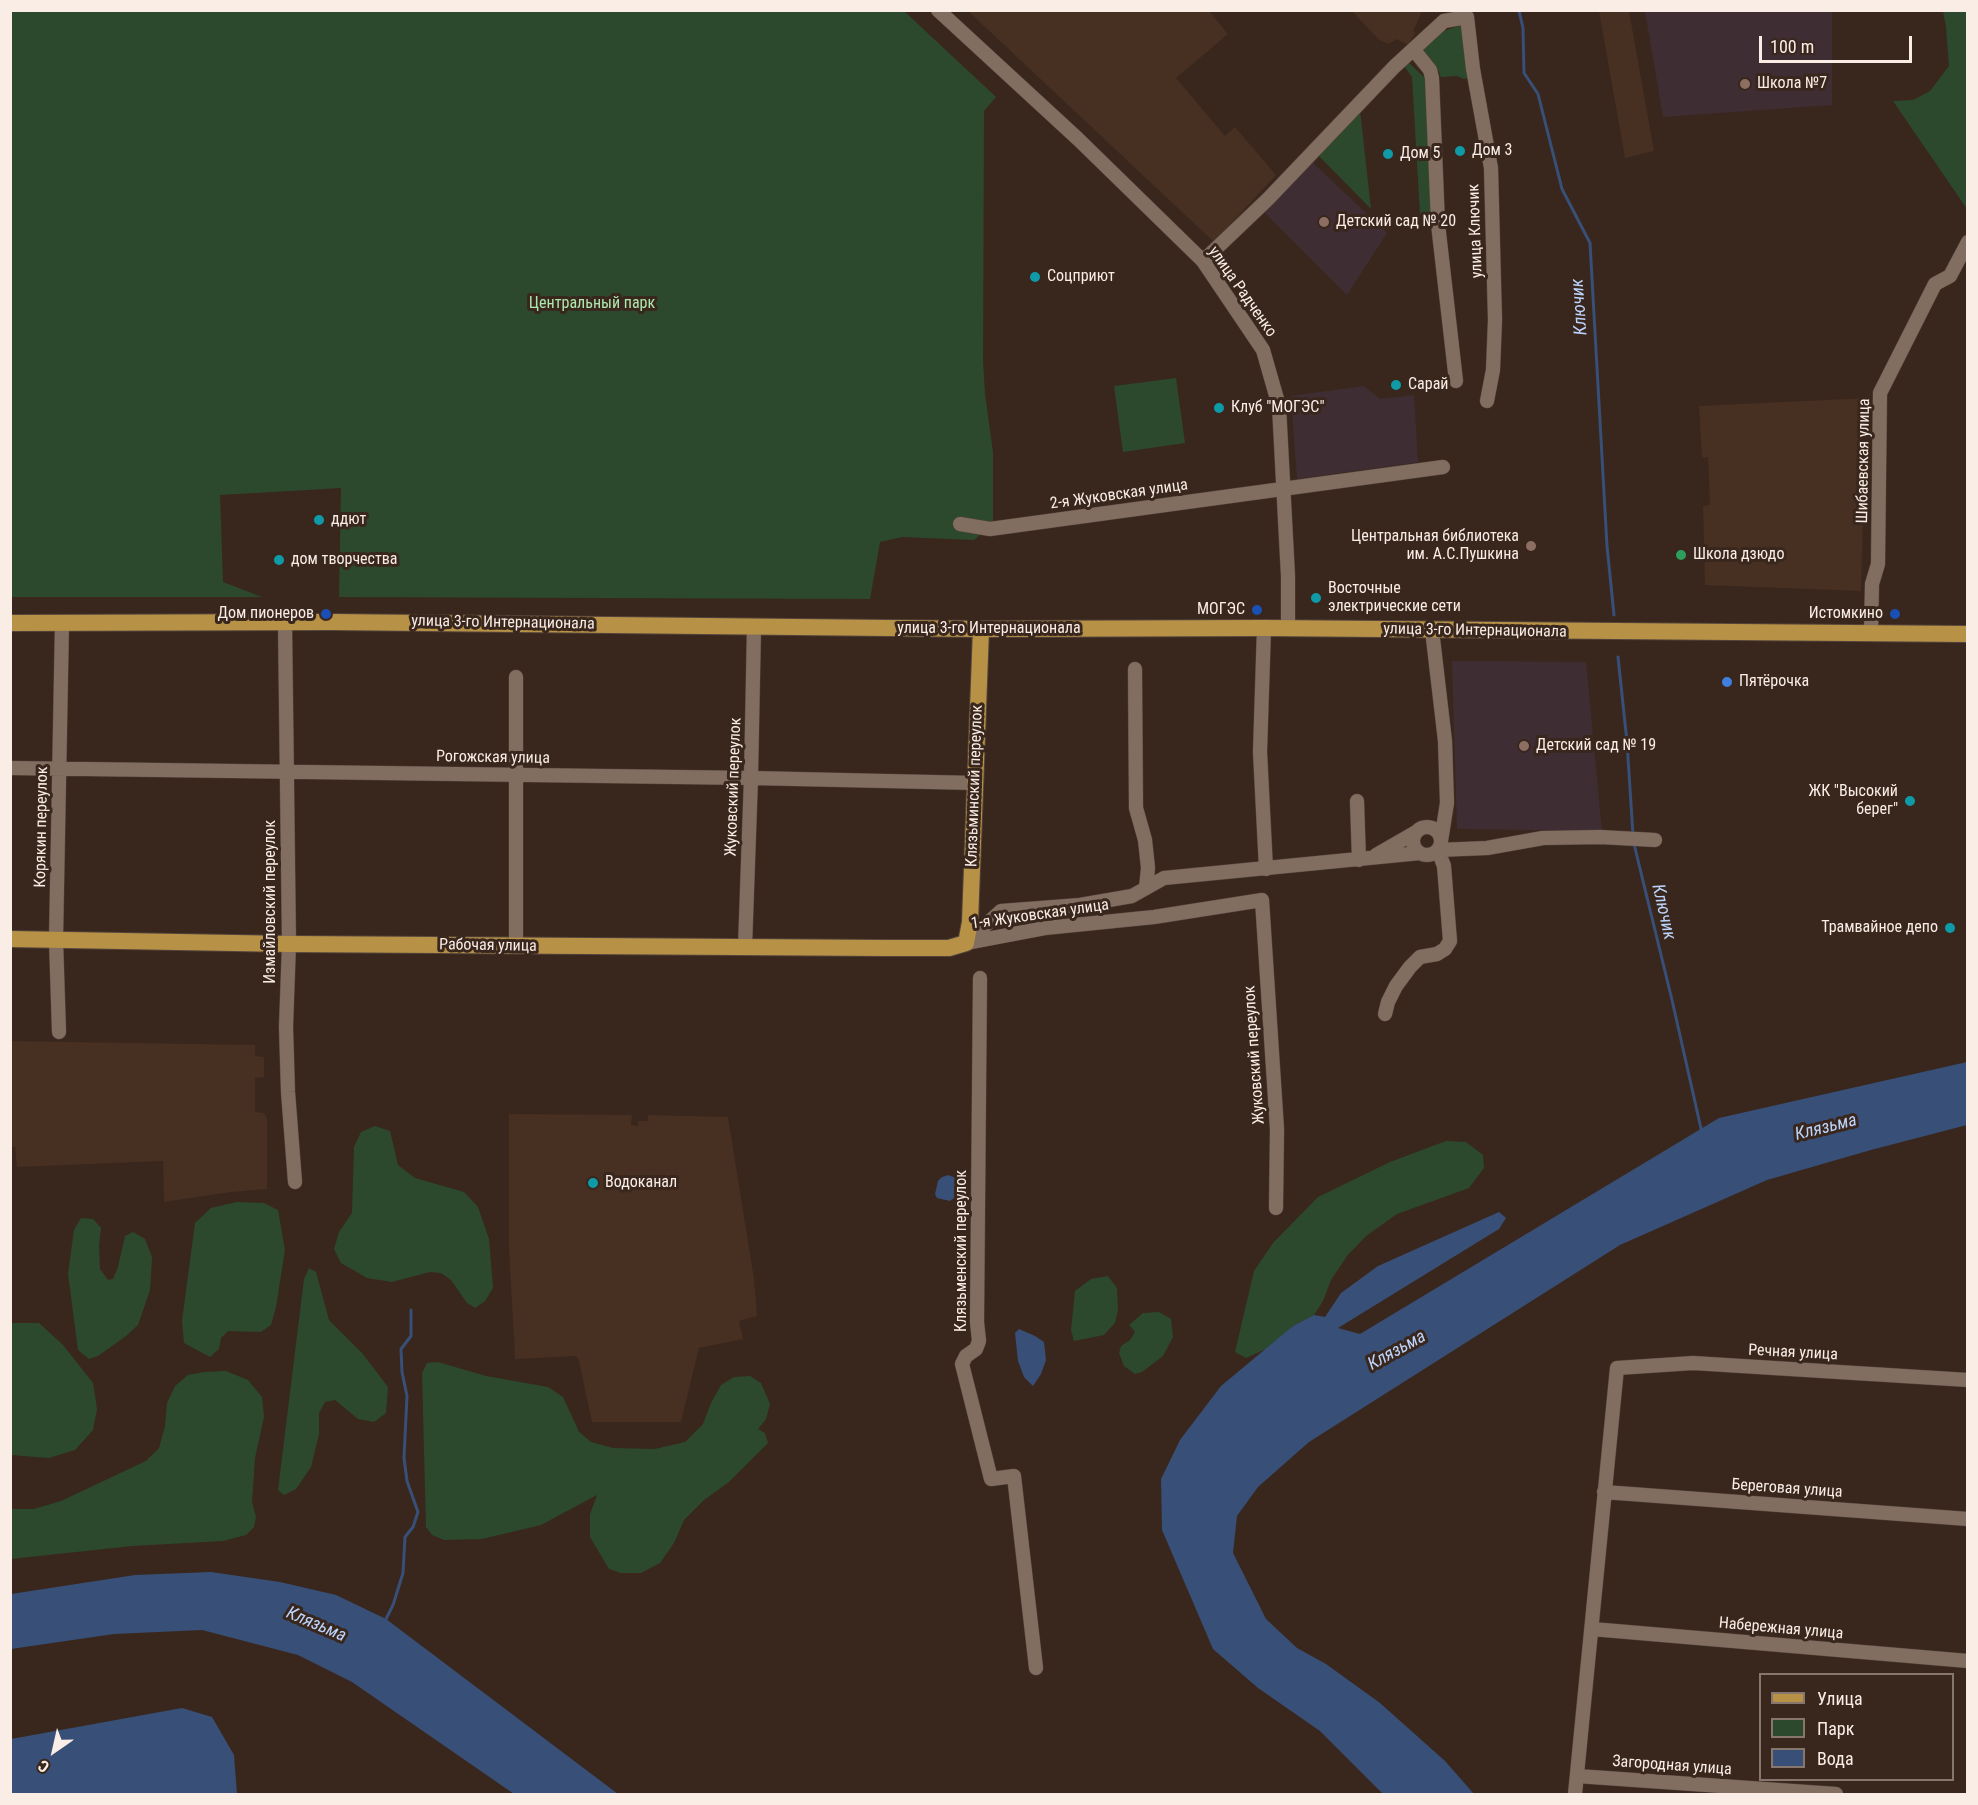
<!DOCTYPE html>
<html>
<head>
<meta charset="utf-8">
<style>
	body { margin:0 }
	#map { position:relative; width:1978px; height:1805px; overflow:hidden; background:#39271d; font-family:"Roboto Condensed",sans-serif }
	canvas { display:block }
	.frame { position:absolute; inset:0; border:12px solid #f9ede6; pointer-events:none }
	.legend { position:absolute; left:1759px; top:1673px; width:195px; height:108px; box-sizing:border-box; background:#39271d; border:2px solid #86766d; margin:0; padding:8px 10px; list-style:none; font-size:18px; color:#f9ede6 }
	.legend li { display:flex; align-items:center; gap:12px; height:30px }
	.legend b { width:30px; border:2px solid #86766d }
	.north { position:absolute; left:24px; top:1721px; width:60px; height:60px; -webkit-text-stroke:4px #39271d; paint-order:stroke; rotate:214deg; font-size:16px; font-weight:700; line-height:24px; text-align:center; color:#f9ede6 }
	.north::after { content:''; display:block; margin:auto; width:21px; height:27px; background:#f9ede6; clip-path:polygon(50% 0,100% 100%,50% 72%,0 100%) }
	.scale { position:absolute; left:1759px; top:36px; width:153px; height:27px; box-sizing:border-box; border:3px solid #f9ede6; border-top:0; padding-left:8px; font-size:18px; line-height:21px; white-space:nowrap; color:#f9ede6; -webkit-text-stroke:4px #39271d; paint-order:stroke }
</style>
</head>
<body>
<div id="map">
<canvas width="1978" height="1805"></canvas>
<div class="frame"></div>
<ul class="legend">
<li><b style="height:8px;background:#b79246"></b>Улица</li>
<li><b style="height:16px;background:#2c492d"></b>Парк</li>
<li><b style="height:16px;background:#384f77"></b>Вода</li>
</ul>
<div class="north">С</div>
<div class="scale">100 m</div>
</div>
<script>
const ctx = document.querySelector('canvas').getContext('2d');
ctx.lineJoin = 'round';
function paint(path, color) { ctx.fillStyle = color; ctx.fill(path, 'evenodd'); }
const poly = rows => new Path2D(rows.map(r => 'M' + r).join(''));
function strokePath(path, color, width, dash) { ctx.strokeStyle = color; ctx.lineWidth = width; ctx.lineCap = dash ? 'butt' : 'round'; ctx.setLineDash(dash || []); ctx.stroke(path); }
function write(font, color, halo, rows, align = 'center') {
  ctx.font = font + ' "Roboto Condensed",sans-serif'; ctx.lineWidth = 6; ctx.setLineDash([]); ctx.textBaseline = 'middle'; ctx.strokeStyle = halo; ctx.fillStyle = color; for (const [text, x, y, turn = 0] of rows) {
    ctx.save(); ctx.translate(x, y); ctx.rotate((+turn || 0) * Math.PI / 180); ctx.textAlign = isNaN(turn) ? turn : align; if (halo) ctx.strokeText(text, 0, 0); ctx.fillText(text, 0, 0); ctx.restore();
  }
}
paint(poly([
	[968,11,1209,11,1228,34,1176,78,1225,136,1235,127,1276,175,1214,242],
	[1352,11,1422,11,1413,31,1416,32,1408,45,1397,39,1389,44,1379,40],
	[1599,11,1629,11,1654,151,1625,158],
	[1869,398,1870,418,1865,438,1861,591,1705,585,1703,506,1710,505,1708,457,1702,458,1699,406],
	[10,1041,255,1045,255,1056,264,1057,264,1077,255,1078,255,1112,264,1113,267,1118,267,1189,231,1192,164,1202,163,1161,17,1167,15,1147,11,1147],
	[509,1114,632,1115,631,1125,638,1126,638,1121,648,1121,648,1115,728,1117,754,1279,757,1316,739,1321,743,1339,699,1348,681,1422,592,1422,579,1361,576,1356,515,1359,509,1247]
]), '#472f21');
paint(poly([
	[1645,11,1832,11,1832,105,1663,117],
	[1310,160,1387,233,1347,295,1262,210],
	[1364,386,1380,399,1414,395,1418,462,1297,479,1291,396],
	[1452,661,1586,662,1602,831,1457,829]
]), '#3f2d34');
paint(poly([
	[11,11,904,11,996,97,984,111,983,361,985,394,993,452,993,523,974,540,902,537,880,542,870,599,339,597,341,488,220,495,223,582,262,597,11,597],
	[1943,11,1967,11,1967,209,1893,101,1913,100,1930,91,1949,66,1946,27],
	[1461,25,1464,27,1468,78,1464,79,1457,76,1441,77,1438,70,1421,52,1441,32],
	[1408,62,1425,78,1433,214,1420,214,1412,77,1405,67],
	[1360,110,1371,209,1317,154],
	[1176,378,1185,443,1123,452,1114,386],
	[375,1126,390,1131,398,1165,415,1178,464,1192,478,1207,489,1239,493,1288,485,1301,475,1308,467,1303,451,1280,441,1273,430,1272,392,1282,367,1278,341,1263,334,1249,339,1232,352,1213,354,1147,361,1132],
	[1446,1141,1466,1142,1483,1155,1484,1168,1469,1188,1397,1214,1366,1236,1347,1256,1331,1280,1323,1301,1314,1315,1293,1326,1270,1347,1246,1358,1235,1352,1254,1271,1273,1243,1318,1197,1390,1162],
	[237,1202,264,1203,278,1210,285,1250,276,1307,271,1325,261,1332,228,1331,221,1338,219,1349,210,1357,184,1343,182,1321,195,1223,211,1208],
	[81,1218,93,1219,101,1228,99,1245,100,1269,108,1280,113,1279,118,1267,125,1236,133,1232,145,1239,152,1257,150,1290,138,1325,126,1336,98,1356,89,1359,78,1350,68,1274,74,1230],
	[309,1268,316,1272,329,1320,362,1353,388,1387,386,1413,374,1422,358,1419,335,1400,325,1402,319,1413,319,1434,311,1467,296,1489,284,1495,278,1490,304,1279],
	[1108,1276,1117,1288,1118,1310,1115,1323,1104,1335,1074,1341,1071,1330,1075,1291,1091,1279],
	[1159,1312,1171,1319,1173,1337,1163,1356,1142,1372,1135,1374,1124,1366,1119,1353,1121,1346,1130,1340,1135,1332,1129,1325,1143,1313],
	[13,1323,39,1323,63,1345,93,1383,97,1409,93,1430,75,1450,49,1458,11,1455,10,1325],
	[438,1362,486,1376,548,1387,563,1397,579,1432,591,1442,613,1448,655,1449,685,1442,703,1424,711,1403,721,1385,734,1377,750,1376,761,1383,770,1404,766,1419,758,1429,765,1433,768,1443,729,1482,704,1500,684,1520,674,1543,660,1563,641,1573,621,1573,609,1569,590,1537,590,1514,597,1495,541,1525,482,1539,444,1540,432,1535,426,1527,422,1373,427,1363],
	[226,1371,248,1380,262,1397,264,1417,255,1458,252,1502,256,1517,254,1527,246,1535,223,1541,132,1546,11,1559,11,1509,34,1509,61,1501,146,1461,159,1448,165,1426,167,1403,175,1386,188,1375,204,1372]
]), '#2c492d');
paint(poly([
	[1967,1062,1967,1125,1871,1150,1767,1180,1620,1245,1309,1442,1258,1487,1237,1516,1233,1553,1266,1619,1297,1648,1326,1664,1380,1703,1445,1761,1474,1794,1383,1794,1320,1731,1258,1688,1213,1649,1162,1530,1161,1479,1180,1440,1221,1386,1293,1326,1314,1315,1325,1317,1341,1293,1378,1266,1499,1212,1506,1218,1499,1229,1338,1328,1360,1334,1719,1118],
	[948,1175,956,1178,958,1184,954,1198,950,1201,937,1198,935,1194,938,1181,942,1177],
	[1019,1329,1035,1336,1044,1342,1046,1360,1041,1374,1033,1386,1024,1377,1018,1361,1015,1333],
	[211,1572,280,1582,336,1595,386,1619,618,1794,514,1794,352,1682,298,1655,202,1630,114,1634,11,1649,11,1594,135,1575],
	[182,1708,212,1717,234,1755,237,1794,11,1794,11,1739]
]), '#384f77');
strokePath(poly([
	[1519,11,1523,28,1524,73,1538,94,1562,189,1590,243,1607,546,1614,615],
	[1618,657,1627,742,1633,835],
	[1634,844,1672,1000,1702,1133],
	[385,1621,393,1605,403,1573,405,1537,413,1527,418,1512,407,1481,404,1458,407,1396,402,1372,401,1349,411,1336,411,1310]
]), '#384f77', 3);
const minor = poly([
	[938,10,1078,139,1203,261,1263,350,1279,406,1288,576,1288,628],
	[1414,50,1430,70,1432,78,1438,224,1456,381],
	[1203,261,1268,199,1394,67,1444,21,1467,17,1473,69,1491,168,1495,320,1493,370,1487,401],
	[960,524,990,529,1443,467],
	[285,622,289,944,286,1027,288,1092,295,1182],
	[1264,628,1260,752,1266,869],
	[1432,630,1445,741,1447,803,1441,841],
	[1871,634,1872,584,1878,564,1880,393,1935,284,1950,276,1968,242],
	[1135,669,1136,808,1145,840,1148,868,1146,888],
	[516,677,516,946],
	[10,768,751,778,976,783],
	[1357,801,1359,860],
	'1413 841a14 14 0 1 1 28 0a14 14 0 1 1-28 0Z',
	[1376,855,1416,832],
	[966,943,1045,928,1154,917,1262,900,1277,1129,1276,1208],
	[966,943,1001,911,1080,905,1132,896,1164,878,1420,853],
	[745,947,751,778,754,627],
	[980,978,977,1322,979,1341,976,1349,966,1356,962,1364,991,1479,1014,1476,1036,1668],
	[1385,1014,1388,1002,1396,986,1410,967,1420,957,1437,954,1445,949,1450,941,1444,866,1438,850,1487,848,1543,838,1600,837,1655,840],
	[59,1032,56,940,62,623],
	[1604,1492,1968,1519],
	[1592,1629,1968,1661],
	[1577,1776,1836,1794],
	[1575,1794,1617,1368,1693,1363,1968,1380]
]);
const major = poly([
	[10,623,331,622,981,629,1264,628,1968,634],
	[10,939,289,944,885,948,949,948,966,943,970,922,981,629]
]);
strokePath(minor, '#54443c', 15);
strokePath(major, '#54443c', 18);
strokePath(minor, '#826d61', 14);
strokePath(major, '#b79246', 16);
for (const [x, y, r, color] of [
	[1745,84,6,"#8d6e63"],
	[1460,151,6,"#0f9aa8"],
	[1388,154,6,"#0f9aa8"],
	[1324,222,6,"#8d6e63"],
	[1035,277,6,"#0f9aa8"],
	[1396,385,6,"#0f9aa8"],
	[1219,408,6,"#0f9aa8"],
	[319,520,6,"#0f9aa8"],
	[1531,546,6,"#8d6e63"],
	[1681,555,6,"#2e9e5b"],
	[279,560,6,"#0f9aa8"],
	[1316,598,6,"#0f9aa8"],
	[1257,610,6,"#1a4fb4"],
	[326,614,6,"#1a4fb4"],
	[1895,614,6,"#1a4fb4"],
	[1727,682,6,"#3f7fe0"],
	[1524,746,6,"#8d6e63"],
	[1910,801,6,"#0f9aa8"],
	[1950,928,6,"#0f9aa8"],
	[593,1183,6,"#0f9aa8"]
]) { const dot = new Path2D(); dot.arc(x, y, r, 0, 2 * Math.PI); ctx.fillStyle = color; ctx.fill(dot); strokePath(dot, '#39271d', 2); }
write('16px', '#f9ede6', '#39271d', [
	["Школа №7",1757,84],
	["Дом 3",1472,151],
	["Дом 5",1400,154],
	["Детский сад № 20",1336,222],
	["Соцприют",1047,277],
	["Сарай",1408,385],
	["Клуб \"МОГЭС\"",1231,408],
	["ддют",331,520],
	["Центральная библиотека",1519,537,"right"],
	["им. А.С.Пушкина",1519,555,"right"],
	["Школа дзюдо",1693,555],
	["дом творчества",291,560],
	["Восточные",1328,589],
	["электрические сети",1328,607],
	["МОГЭС",1245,610,"right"],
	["Дом пионеров",314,614,"right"],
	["Истомкино",1883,614,"right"],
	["Пятёрочка",1739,682],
	["Детский сад № 19",1536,746],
	["ЖК \"Высокий",1898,792,"right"],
	["берег\"",1898,810,"right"],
	["Трамвайное депо",1938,928,"right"],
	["Водоканал",605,1183]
], 'left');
write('16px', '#f9ede6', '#39271d', [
	["улица Ключик",1476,231,-92],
	["улица Радченко",1242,292,55],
	["Шибаевская улица",1864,461,-89],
	["2-я Жуковская улица",1119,495,-8],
	["улица 3-го Интернационала",503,623,1],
	["улица 3-го Интернационала",989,629],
	["улица 3-го Интернационала",1475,631,1],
	["Рогожская улица",493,758,1],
	["Клязьминский переулок",975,786,-88],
	["Жуковский переулок",734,787,-88],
	["Корякин переулок",42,827,-89],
	["Измайловский переулок",271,902,-90],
	["1-я Жуковская улица",1040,915,-8],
	["Рабочая улица",488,946,1],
	["Жуковский переулок",1255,1055,-94],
	["Клязьменский переулок",962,1251,-90],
	["Речная улица",1793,1353,3],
	["Береговая улица",1787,1489,4],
	["Набережная улица",1781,1629,5],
	["Загородная улица",1672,1766,4]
]);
write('16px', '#abe8ad', '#39271d', [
	["Центральный парк",592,304]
]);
write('italic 18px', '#bcd4fc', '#39271d', [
	["Ключик",1580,307,-94],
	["Ключик",1663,912,77],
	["Клязьма",1826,1128,-14],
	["Клязьма",1397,1351,-29],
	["Клязьма",316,1625,23]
]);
</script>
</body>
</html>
